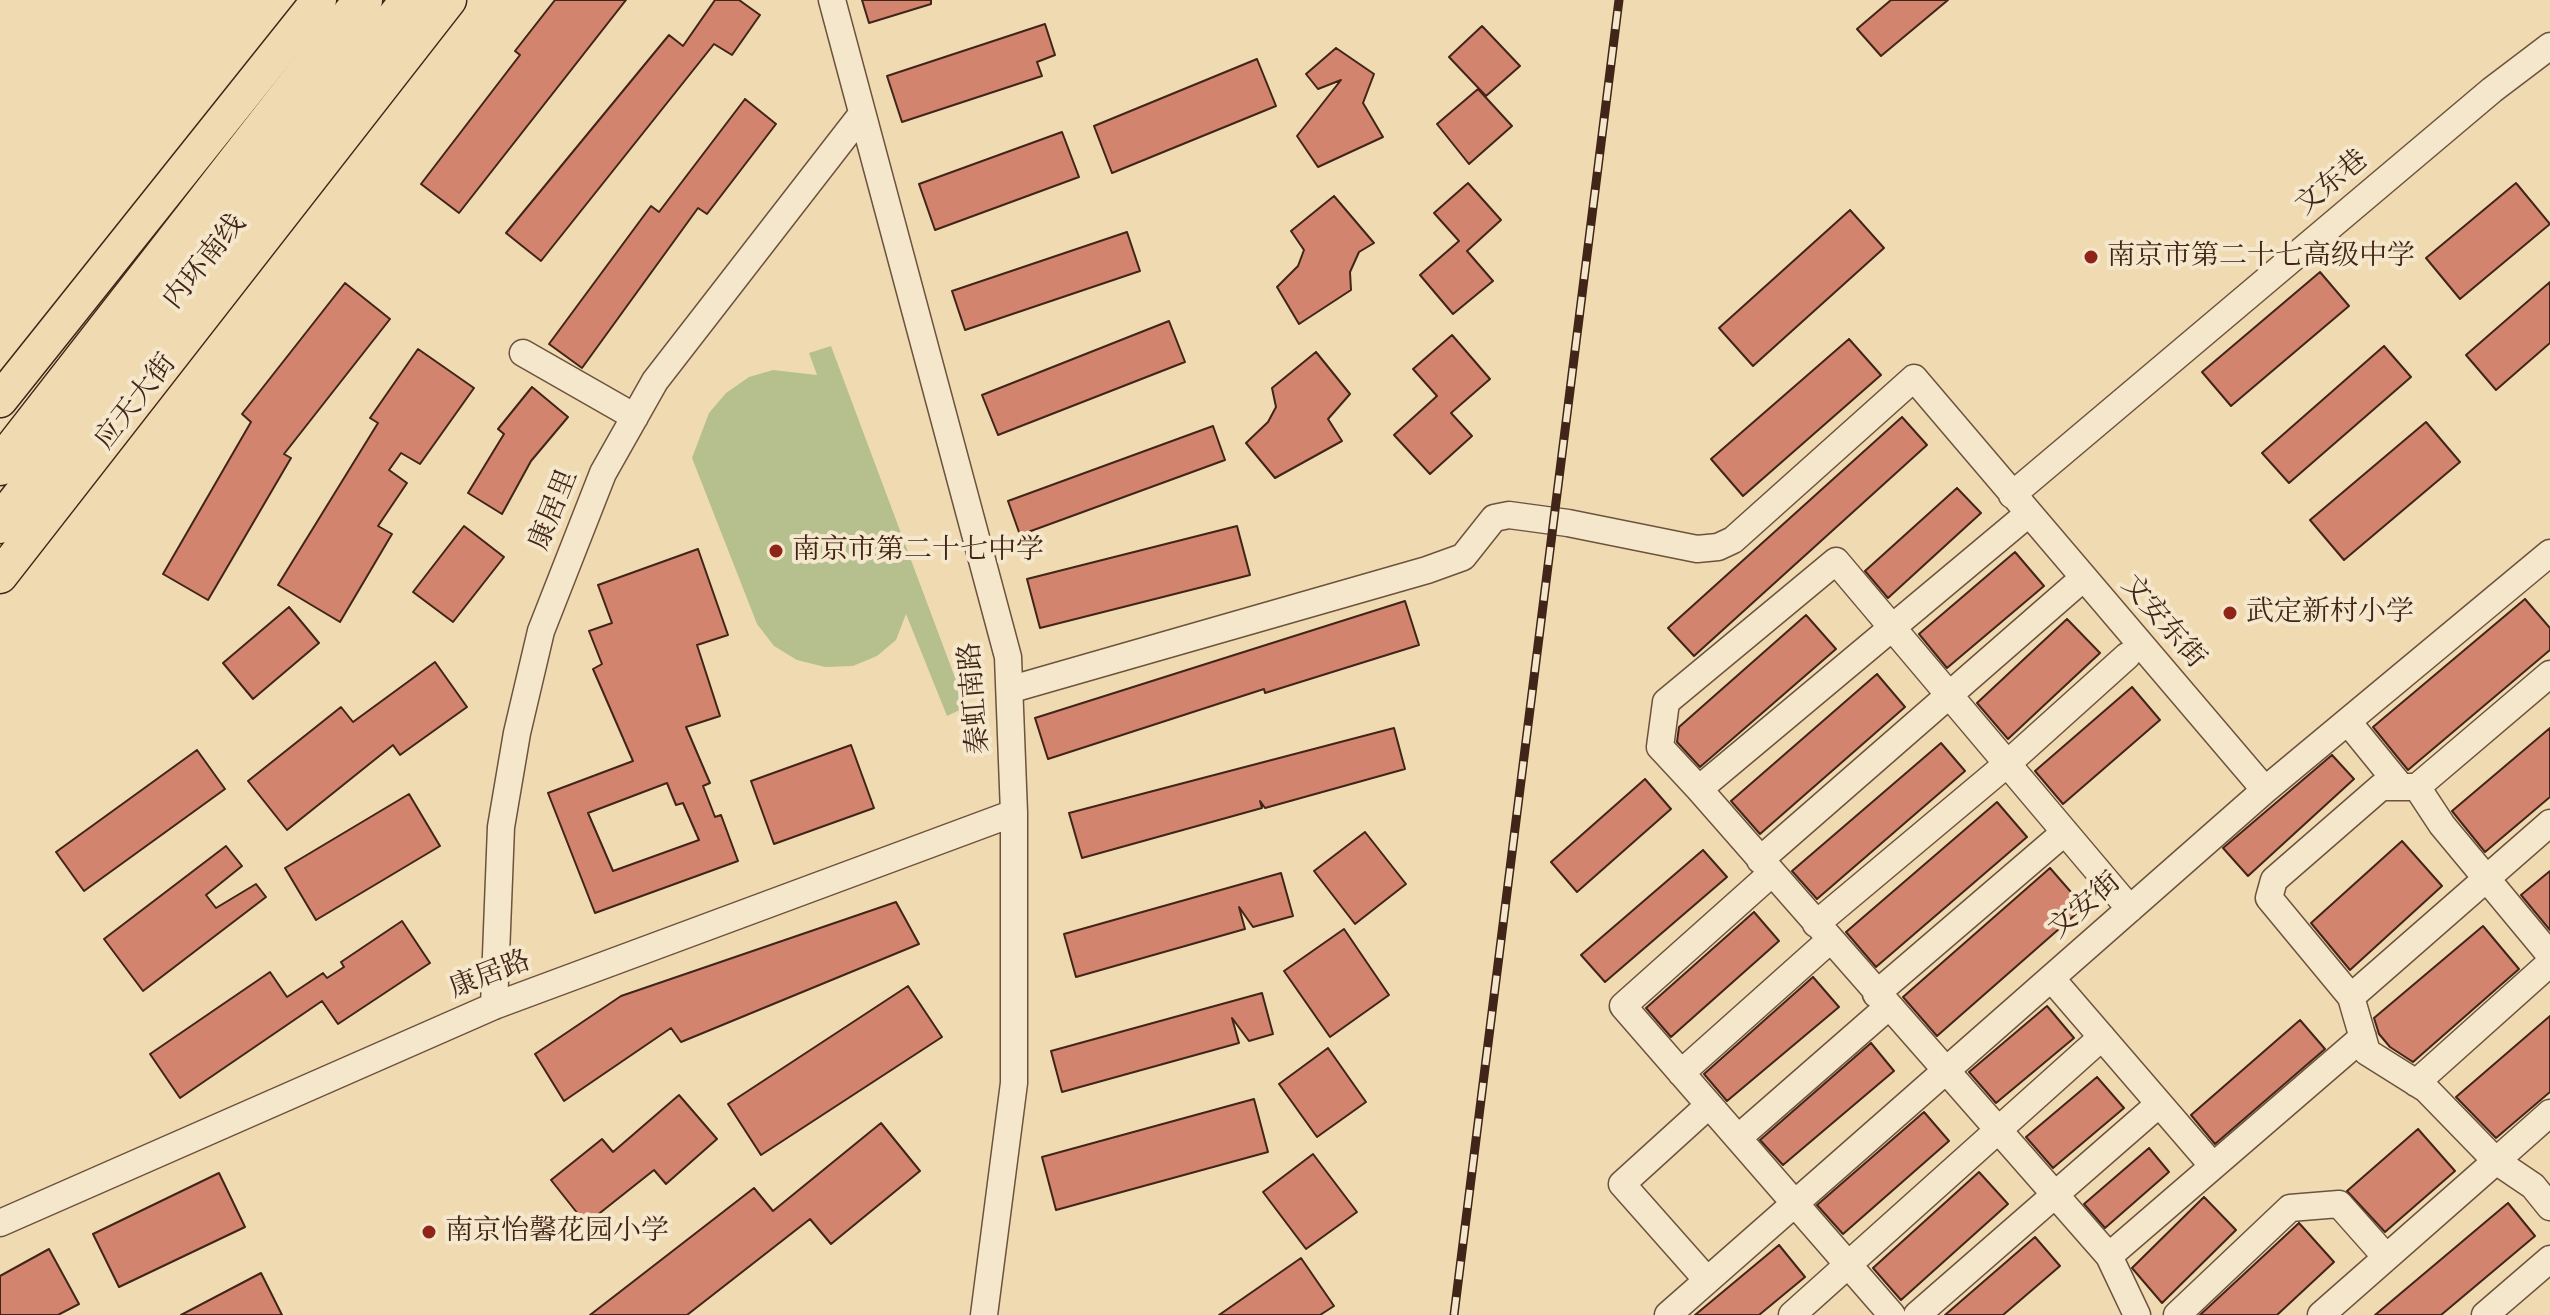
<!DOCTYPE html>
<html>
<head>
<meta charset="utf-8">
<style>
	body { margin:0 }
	canvas { display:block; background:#f0dab1 }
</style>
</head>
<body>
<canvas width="2550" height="1315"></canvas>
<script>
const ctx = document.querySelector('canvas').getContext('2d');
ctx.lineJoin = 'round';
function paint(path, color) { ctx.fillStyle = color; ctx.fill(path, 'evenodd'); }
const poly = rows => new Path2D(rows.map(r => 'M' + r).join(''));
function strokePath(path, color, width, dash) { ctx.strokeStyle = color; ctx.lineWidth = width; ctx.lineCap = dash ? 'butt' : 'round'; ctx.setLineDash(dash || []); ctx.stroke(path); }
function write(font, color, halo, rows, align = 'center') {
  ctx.font = font + ' "Old Standard TT","Noto Serif SC",serif'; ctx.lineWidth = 8; ctx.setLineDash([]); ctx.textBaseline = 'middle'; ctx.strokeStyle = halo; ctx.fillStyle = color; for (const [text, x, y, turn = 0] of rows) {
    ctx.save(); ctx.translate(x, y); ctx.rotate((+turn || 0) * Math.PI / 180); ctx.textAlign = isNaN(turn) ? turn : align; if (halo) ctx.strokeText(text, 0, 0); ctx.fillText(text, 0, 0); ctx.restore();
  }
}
paint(poly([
	[831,346,966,707,947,716,906,614,896,640,877,656,853,666,825,667,797,660,774,646,757,624,692,458,709,413,726,393,749,377,773,370,817,375,809,353]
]), '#b6c08e');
const building = poly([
	[555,0,626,0,459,213,421,184,520,55,515,51,555,0],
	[715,0,739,0,760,15,732,55,714,44,541,261,506,233,669,35,683,46,715,0],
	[862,0,931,0,931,4,869,23,862,0],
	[1891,0,1948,0,1881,56,1857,29,1891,0],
	[1045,24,1055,55,1037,62,1042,76,902,122,887,76,1045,24],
	[1482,26,1520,66,1486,96,1449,57,1482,26],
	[1336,48,1374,74,1363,103,1383,137,1318,167,1297,136,1341,80,1318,89,1306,74,1336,48],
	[1257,59,1276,106,1112,173,1094,126,1257,59],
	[1478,89,1512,126,1469,164,1437,124,1478,89],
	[745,99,776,124,707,214,698,208,582,368,549,344,651,206,659,212,745,99],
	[1062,132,1079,177,935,230,919,184,1062,132],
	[1468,183,1501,220,1467,251,1493,281,1453,314,1420,275,1459,241,1434,213,1468,183],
	[2516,183,2550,224,2460,299,2426,258,2516,183],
	[1334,196,1374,243,1359,252,1350,272,1351,290,1299,324,1277,287,1298,266,1304,250,1291,231,1334,196],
	[1850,210,1884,248,1753,366,1719,328,1850,210],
	[1127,232,1140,271,965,330,952,291,1127,232],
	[2320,272,2349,306,2231,406,2202,372,2320,272],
	[2550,282,2550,343,2496,390,2466,355,2550,282],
	[345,283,390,319,284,454,291,458,208,600,163,574,251,422,242,414,345,283],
	[1169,321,1185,362,998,435,982,395,1169,321],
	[1452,335,1490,379,1451,413,1472,436,1430,474,1394,435,1437,396,1413,369,1452,335],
	[1849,339,1881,375,1743,496,1711,459,1849,339],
	[2384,346,2411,377,2289,483,2262,453,2384,346],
	[418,349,474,388,420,464,401,453,389,470,407,483,378,526,392,534,340,622,278,585,378,423,370,418,418,349],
	[1316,352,1350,394,1328,419,1342,441,1275,478,1246,443,1268,422,1276,407,1272,388,1316,352],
	[532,387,568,417,531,461,502,514,468,493,504,434,498,429,532,387],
	[1902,417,1927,445,1694,656,1668,628,1902,417],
	[2426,422,2460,462,2344,560,2310,520,2426,422],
	[1213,426,1225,460,1020,535,1008,501,1213,426],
	[1957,488,1981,513,1888,598,1865,571,1957,488],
	[464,526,504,557,453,622,413,592,464,526],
	[1237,526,1250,575,1040,628,1027,579,1237,526],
	[698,549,728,635,697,645,720,716,686,727,710,783,703,786,715,817,721,815,738,861,595,913,548,793,633,761,593,669,602,664,589,631,612,623,598,585,698,549],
	[667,783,676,805,683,803,699,840,613,871,588,813,667,783],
	[2015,552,2044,586,1947,668,1919,634,2015,552],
	[2525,599,2550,628,2550,650,2408,770,2373,727,2525,599],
	[1405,601,1419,645,1265,693,1264,689,1048,759,1035,718,1405,601],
	[289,607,319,643,253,699,223,663,289,607],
	[1806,615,1836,649,1700,767,1677,742,1679,727,1806,615],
	[2067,619,2100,653,2008,739,1977,703,2067,619],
	[435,662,467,707,400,755,393,745,287,830,248,781,341,707,353,722,435,662],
	[1877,674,1905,707,1760,834,1731,801,1877,674],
	[2132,687,2160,720,2063,804,2035,771,2132,687],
	[1394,728,1405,769,1265,808,1260,801,1262,808,1082,858,1069,813,1394,728],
	[2550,728,2550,797,2485,852,2452,811,2550,728],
	[1941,743,1965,771,1817,899,1792,871,1941,743],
	[851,745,874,808,774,844,751,781,851,745],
	[197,750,225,789,84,891,56,852,197,750],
	[2332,755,2354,779,2248,876,2223,848,2332,755],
	[1645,779,1671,809,1577,892,1551,862,1645,779],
	[409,794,440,846,316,920,285,868,409,794],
	[1997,802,2027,837,1876,967,1846,932,1997,802],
	[1365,832,1406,884,1355,924,1314,871,1365,832],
	[2402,841,2442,886,2350,970,2311,923,2402,841],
	[226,846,242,866,206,895,216,908,256,884,266,897,143,991,104,939,226,846],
	[1703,850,1727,877,1605,982,1581,955,1703,850],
	[2050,868,2084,907,1937,1036,1903,997,2050,868],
	[2550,871,2550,930,2521,895,2550,871],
	[1281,873,1293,916,1253,927,1239,907,1245,929,1076,977,1064,934,1281,873],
	[896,902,919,944,681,1042,671,1028,564,1101,535,1054,621,996,896,902],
	[1754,912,1779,941,1671,1037,1646,1008,1754,912],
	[402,921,430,963,338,1024,322,1001,180,1098,150,1054,270,972,287,997,323,973,327,978,344,967,341,962,402,921],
	[2483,926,2519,969,2413,1062,2390,1047,2379,1034,2374,1018,2483,926],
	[1344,929,1389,995,1330,1037,1284,971,1344,929],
	[1813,977,1839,1007,1727,1101,1704,1074,1813,977],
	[908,986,942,1037,761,1155,728,1104,908,986],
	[1262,993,1273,1034,1249,1041,1232,1018,1239,1043,1062,1092,1051,1051,1262,993],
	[2047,1006,2074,1038,1996,1103,1969,1072,2047,1006],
	[2550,1016,2550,1092,2496,1138,2456,1097,2550,1016],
	[2300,1020,2325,1049,2215,1144,2191,1115,2300,1020],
	[1871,1043,1894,1071,1783,1165,1760,1140,1871,1043],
	[1328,1048,1366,1102,1317,1137,1279,1084,1328,1048],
	[2097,1077,2124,1108,2053,1168,2026,1137,2097,1077],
	[679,1095,717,1139,666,1184,654,1170,586,1224,551,1180,602,1139,613,1152,679,1095],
	[1254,1099,1268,1152,1056,1210,1042,1157,1254,1099],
	[1924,1112,1949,1141,1843,1234,1817,1205,1924,1112],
	[881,1123,920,1171,831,1244,810,1219,687,1315,590,1315,754,1188,773,1211,881,1123],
	[2418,1129,2455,1171,2385,1232,2347,1191,2418,1129],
	[2149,1148,2169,1172,2105,1228,2084,1204,2149,1148],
	[1313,1154,1357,1212,1306,1249,1263,1192,1313,1154],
	[1979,1172,2008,1204,1901,1300,1873,1268,1979,1172],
	[219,1173,245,1227,119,1287,93,1234,219,1173],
	[2204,1197,2236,1230,2162,1303,2132,1268,2204,1197],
	[2508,1203,2535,1236,2441,1315,2375,1315,2508,1203],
	[2299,1223,2334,1262,2277,1315,2200,1315,2299,1223],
	[2035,1237,2060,1266,2003,1315,1945,1315,2035,1237],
	[1779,1245,1805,1277,1759,1315,1695,1315,1779,1245],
	[49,1249,79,1304,58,1315,0,1315,0,1276,49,1249],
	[1301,1258,1334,1306,1320,1315,1219,1315,1301,1258],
	[261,1273,282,1315,181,1315,261,1273]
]);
paint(building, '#d2846e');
strokePath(building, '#412518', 2);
const minor = poly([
	[832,0,1008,657,1014,813,1014,1083,984,1315],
	[523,353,635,417],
	[2012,495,2492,90,2550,46],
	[2028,514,1699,789,2109,1256,2363,1037],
	[2550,674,2417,787,2442,825,2550,955],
	[1012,689,1427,570,1463,557,1494,518,1509,515,1568,523,1697,549,1718,547,1733,540,1914,378,2265,790],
	[2348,722,2401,787],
	[1699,789,1660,747,1666,702,1836,561,2130,909],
	[1760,860,2073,587],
	[1772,873,1623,1006,1892,1315],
	[1816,924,2007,764,2127,656],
	[2051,978,2213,1166],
	[1876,994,2065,832],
	[2351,997,2269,898,2274,880,2381,787,2417,787],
	[494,1006,501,827,517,733,541,631,603,473,655,381,862,114],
	[1681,1073,1830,940],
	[2416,1083,2550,963],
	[2550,1113,2496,1161,2533,1186,2550,1207],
	[1738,1138,1888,1007],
	[0,1223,494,1006,1014,813],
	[2109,1256,2137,1315],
	[1707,1280,1622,1184,1709,1105],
	[1668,1315,2265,790,2550,553],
	[1792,1315,2102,1037],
	[1917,1315,2159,1104],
	[2177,1315,2290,1208,2339,1204,2386,1257],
	[2321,1315,2496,1161,2426,1089,2367,1052,2351,997,2550,823],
	[2485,1315,2550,1259]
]);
const major = poly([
	[0,400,319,0],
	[0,576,449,0]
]);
const highway = poly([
	[0,466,363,0],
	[0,524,410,0]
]);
strokePath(minor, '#6d523e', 29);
strokePath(major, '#412518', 37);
strokePath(highway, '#412518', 41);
strokePath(minor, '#f5e7cc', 26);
strokePath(major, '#f0dab1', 34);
strokePath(highway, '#f0dab1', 38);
const rail = poly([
	[1454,1315,1619,0]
]);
strokePath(rail, '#412518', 9);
strokePath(rail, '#f5e7cc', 6, [18]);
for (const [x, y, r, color] of [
	[2091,257,8,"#8f2418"],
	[776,551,8,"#8f2418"],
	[2230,613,8,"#8f2418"],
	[429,1232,8,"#8f2418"]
]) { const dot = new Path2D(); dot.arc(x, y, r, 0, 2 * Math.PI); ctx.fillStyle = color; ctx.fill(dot); strokePath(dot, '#f5e7cc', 3); }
write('28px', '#412518', '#f5e7cc', [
	["文东巷",2332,183,-40],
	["内环南线",205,262,-51],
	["应天大街",136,402,-52],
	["康居里",554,510,-68],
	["文安东街",2163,622,49],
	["秦虹南路",975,698,-95],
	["文安街",2085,906,-41],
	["康居路",490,975,-21]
]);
write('28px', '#412518', '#f5e7cc', [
	["南京市第二十七高级中学",2107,257],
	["南京市第二十七中学",792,551],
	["武定新村小学",2246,613],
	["南京怡馨花园小学",445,1232]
], 'left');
</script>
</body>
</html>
